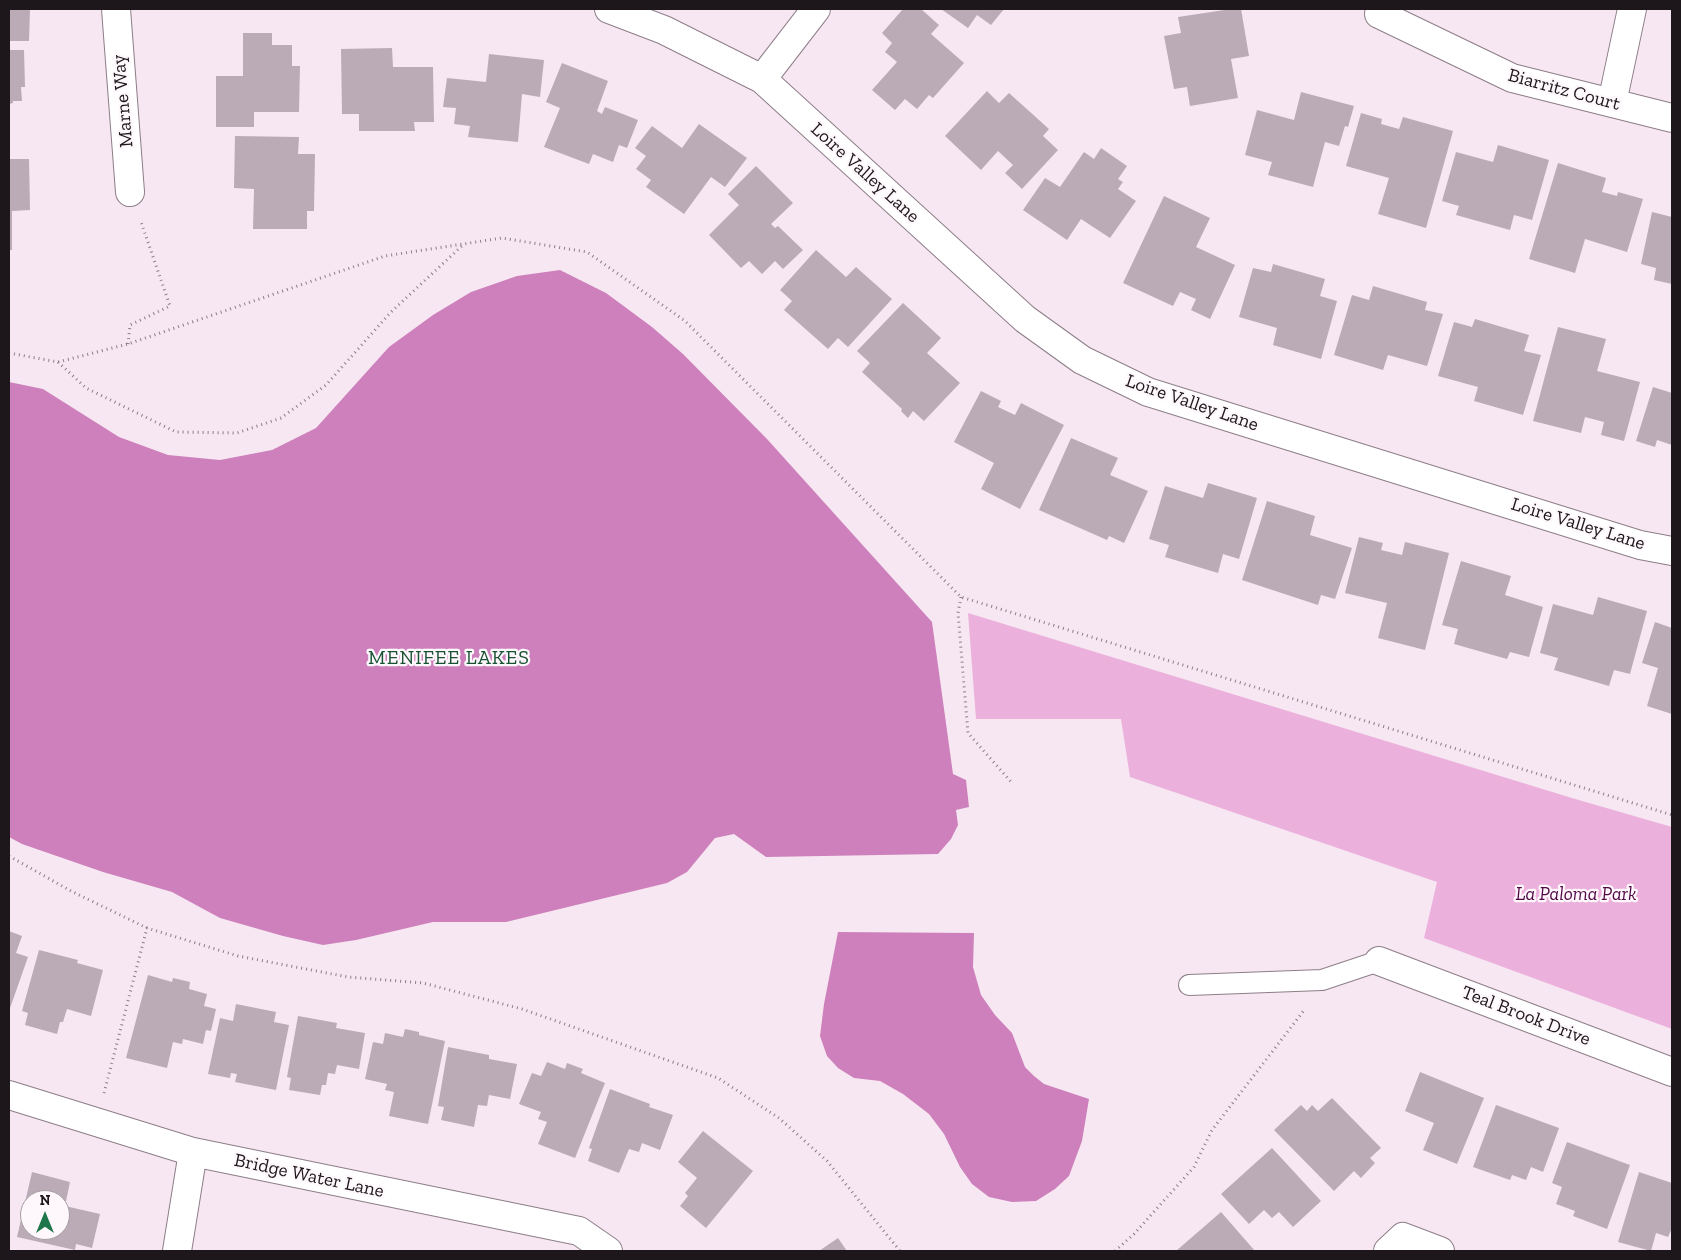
<!DOCTYPE html>
<html>
<head>
<meta charset="utf-8">
<style>
	body { margin:0 }
	#map { position:relative; width:1681px; height:1260px; overflow:hidden; background:#f7e7f2; font-family:"Zilla Slab",serif }
	canvas { display:block }
	.frame { position:absolute; inset:0; border:10px solid #1d171b; pointer-events:none }
	.north { position:absolute; left:20px; top:1190px; width:50px; height:50px; box-sizing:border-box; background:#fef7fc; border:1px solid #a49da2; border-radius:50%; rotate:0deg; font-size:14px; font-weight:700; line-height:20px; text-align:center; color:#1d171b }
	.north::after { content:''; display:block; margin:auto; width:18px; height:22px; background:#1f764a; clip-path:polygon(50% 0,100% 100%,50% 72%,0 100%) }
</style>
</head>
<body>
<div id="map">
<canvas width="1681" height="1260"></canvas>
<div class="frame"></div>
<div class="north">N</div>
</div>
<script>
const ctx = document.querySelector('canvas').getContext('2d');
ctx.lineJoin = 'round';
function paint(path, color) { ctx.fillStyle = color; ctx.fill(path, 'evenodd'); }
const poly = rows => new Path2D(rows.map(r => 'M' + r).join(''));
function strokePath(path, color, width, dash) { ctx.strokeStyle = color; ctx.lineWidth = width; ctx.lineCap = dash ? 'butt' : 'round'; ctx.setLineDash(dash || []); ctx.stroke(path); }
function write(font, color, halo, rows, align = 'center') {
  ctx.font = font + ' "Zilla Slab",serif'; ctx.lineWidth = 4.5; ctx.setLineDash([]); ctx.textBaseline = 'middle'; ctx.strokeStyle = halo; ctx.fillStyle = color; for (const [text, x, y, turn = 0] of rows) {
    ctx.save(); ctx.translate(x, y); ctx.rotate((+turn || 0) * Math.PI / 180); ctx.textAlign = isNaN(turn) ? turn : align; if (halo) ctx.strokeText(text, 0, 0); ctx.fillText(text, 0, 0); ctx.restore();
  }
}
paint(poly([
	[968,613,1572,798,1672,827,1672,1029,1424,938,1437,882,1130,777,1121,719,976,719]
]), '#ebb1dc');
paint(poly([
	[560,270,606,293,652,327,683,354,767,439,932,622,953,774,966,780,969,807,956,810,958,825,951,839,938,854,766,857,734,834,715,838,687,872,667,883,506,922,433,922,356,940,323,945,283,936,220,918,172,892,103,872,22,844,9,837,9,382,43,389,119,437,168,455,220,460,272,450,316,428,389,347,433,315,471,292,517,276],
	[838,932,974,933,973,967,981,995,995,1015,1012,1033,1025,1067,1034,1076,1044,1084,1089,1099,1082,1141,1069,1176,1055,1189,1036,1201,1012,1202,989,1197,972,1184,960,1167,944,1134,929,1114,903,1094,880,1081,854,1078,838,1068,827,1056,820,1036,824,1004]
]), '#cd80bb');
paint(poly([
	[9,9,30,9,29,41,9,41],
	[903,9,921,9,939,25,931,34,964,63,933,98,929,95,917,109,905,99,895,110,872,90,897,62,885,52,892,43,882,33],
	[941,9,1004,9,991,25,977,15,968,28],
	[1231,9,1241,9,1249,56,1231,59,1238,98,1190,106,1187,87,1174,89,1164,36,1181,33,1178,17],
	[243,33,272,33,272,45,292,45,292,66,300,66,299,112,254,112,254,127,216,127,216,76,243,76],
	[392,48,393,67,433,67,434,122,414,122,415,131,359,131,359,114,342,114,341,49],
	[9,50,24,50,25,87,21,87,22,101,13,101,13,103,9,104],
	[489,54,544,60,540,97,522,94,518,142,468,137,470,126,454,124,456,108,443,107,447,78,486,82],
	[562,63,608,81,597,111,602,114,605,107,638,120,627,148,619,145,613,162,593,154,589,164,544,147,560,108,546,102],
	[987,91,999,103,1009,93,1049,129,1043,136,1058,150,1022,189,1005,173,1013,165,998,151,981,170,945,136],
	[1301,92,1354,106,1348,127,1345,126,1339,146,1325,142,1313,187,1268,175,1272,162,1245,155,1257,110,1294,120],
	[1361,113,1382,119,1381,124,1399,129,1403,117,1453,131,1426,228,1378,214,1389,178,1346,166],
	[699,124,747,158,725,187,711,177,684,214,646,187,651,180,636,169,646,156,635,148,652,126,682,148],
	[235,136,299,137,298,154,315,154,314,211,307,211,307,229,253,229,254,189,234,188],
	[1498,145,1549,160,1532,220,1514,215,1510,230,1456,215,1459,206,1442,201,1456,152,1493,162],
	[1101,148,1127,166,1118,179,1123,182,1118,189,1136,201,1110,238,1081,219,1067,240,1023,210,1045,178,1060,187,1084,152,1094,159],
	[9,159,29,159,30,210,12,211,12,250,9,250],
	[1558,163,1606,178,1602,192,1617,196,1618,192,1643,199,1627,252,1585,239,1575,273,1529,259],
	[756,166,793,203,771,224,775,228,778,226,803,250,783,269,775,261,762,274,749,261,741,268,709,235,739,205,728,194],
	[1164,196,1210,218,1196,247,1235,265,1210,319,1191,310,1196,299,1180,292,1173,306,1123,283],
	[1652,212,1672,217,1672,284,1654,280,1656,268,1641,264],
	[816,250,846,277,856,267,892,299,848,347,838,338,828,349,784,310,792,301,780,290],
	[1273,264,1325,279,1320,296,1337,301,1321,359,1273,345,1277,328,1239,317,1253,268,1271,272],
	[1373,286,1427,302,1425,310,1443,314,1427,366,1388,355,1383,370,1334,355,1352,295,1369,300],
	[903,303,941,338,927,353,960,383,924,421,913,411,908,418,901,411,902,409,862,372,870,363,857,351],
	[1475,319,1529,335,1524,351,1541,355,1523,415,1474,401,1478,387,1438,376,1454,322,1472,327],
	[1558,327,1606,339,1597,371,1640,382,1624,441,1601,435,1604,422,1585,417,1581,433,1533,421],
	[1653,387,1672,393,1672,445,1657,440,1655,447,1636,441],
	[981,391,1001,401,998,407,1015,415,1021,403,1064,425,1020,509,981,489,994,463,954,442],
	[1071,438,1118,458,1110,475,1148,491,1124,543,1109,536,1107,540,1039,510],
	[1208,483,1257,498,1239,559,1223,554,1218,573,1165,557,1169,545,1149,539,1165,486,1203,498],
	[1267,501,1315,516,1310,535,1352,548,1335,599,1321,595,1318,605,1242,580],
	[1359,537,1383,543,1381,550,1402,555,1405,542,1449,553,1425,650,1378,638,1387,603,1345,593],
	[1461,561,1511,576,1505,595,1543,607,1529,657,1510,652,1507,659,1454,644,1458,629,1442,625],
	[1598,597,1647,611,1630,674,1614,670,1609,686,1554,670,1558,658,1540,653,1553,604,1593,615],
	[1655,622,1672,628,1672,714,1647,706,1658,668,1642,663],
	[9,931,22,936,16,953,28,957,9,1011],
	[39,950,78,960,77,963,103,970,91,1016,67,1009,63,1022,60,1022,57,1034,25,1025,28,1013,22,1011],
	[148,975,172,982,173,978,190,982,189,989,207,994,204,1006,216,1009,211,1031,206,1030,203,1044,183,1039,182,1044,173,1042,167,1068,126,1058],
	[236,1004,276,1012,274,1022,289,1025,276,1090,235,1082,237,1074,231,1073,230,1078,208,1074,220,1018,233,1021],
	[298,1016,337,1023,336,1028,365,1033,359,1069,337,1065,335,1074,328,1073,326,1085,322,1085,320,1095,289,1090,291,1078,287,1077],
	[405,1029,419,1032,419,1035,445,1041,428,1124,389,1116,394,1092,385,1090,387,1084,365,1079,373,1042,383,1044,385,1033,403,1037],
	[448,1047,489,1055,489,1059,517,1064,510,1099,489,1095,487,1106,478,1105,474,1127,441,1120,444,1107,438,1106],
	[547,1062,565,1069,567,1063,583,1069,581,1073,605,1083,575,1158,538,1144,547,1122,538,1119,541,1112,519,1104,532,1073,541,1076],
	[1420,1072,1484,1098,1457,1164,1423,1150,1434,1123,1405,1111],
	[610,1089,650,1104,649,1107,673,1115,660,1150,642,1143,639,1152,629,1149,619,1173,588,1161,592,1149,589,1148],
	[1332,1098,1381,1148,1370,1158,1375,1163,1361,1178,1354,1171,1334,1191,1274,1130,1301,1105,1307,1111,1312,1105,1318,1111],
	[1496,1105,1559,1128,1543,1172,1531,1167,1526,1180,1512,1175,1510,1180,1473,1167],
	[703,1131,753,1171,706,1228,680,1206,688,1196,685,1193,697,1178,678,1162],
	[1567,1142,1630,1165,1607,1229,1573,1216,1575,1211,1556,1204,1562,1187,1552,1183],
	[1272,1148,1321,1201,1293,1227,1279,1212,1272,1218,1264,1210,1249,1224,1221,1194],
	[32,1172,70,1182,65,1206,100,1214,92,1248,76,1244,75,1250,17,1237],
	[30,1200,60,1200,60,1230,30,1230],
	[1639,1172,1672,1183,1672,1228,1668,1237,1656,1233,1651,1251,1618,1242],
	[1221,1212,1255,1251,1176,1251],
	[838,1238,847,1251,819,1251]
]), '#bbabb6');
const lane = poly([
	[1189,985,1322,980,1379,961]
]);
const street = poly([
	[116,9,130,192],
	[609,9,664,30,762,79,1025,319,1082,360,1148,392,1640,545,1672,551],
	[1379,14,1512,78,1672,118],
	[762,79,816,9],
	[1612,103,1632,9],
	[1379,961,1672,1072],
	[9,1095,193,1152,579,1231,608,1251],
	[177,1251,193,1152],
	[1388,1251,1403,1237,1440,1251]
]);
strokePath(lane, '#8d7e88', 22);
strokePath(street, '#8d7e88', 30);
strokePath(poly([
	[128,344,130,325,170,306,141,222],
	[9,353,58,362,128,344,385,256,502,238,587,252,685,321,961,597,1672,815],
	[58,362,86,388,176,432,237,433,281,418,326,385,391,312,464,244],
	[961,597,958,613,968,733,1012,783],
	[9,856,71,891,147,928],
	[104,1093,147,928,238,956,348,977,423,983,522,1009,718,1078,779,1118,827,1161,900,1251],
	[1115,1251,1134,1234,1194,1167,1212,1130,1305,1009]
]), '#8a7f87', 3, [1, 4]);
strokePath(lane, '#fff', 20);
strokePath(street, '#fff', 28);
write('19px', '#1d171b', '#fef7fc', [
	["Biarritz Court",1564,90,15],
	["Marne Way",123,101,-95],
	["Loire Valley Lane",865,173,42],
	["Loire Valley Lane",1192,403,19],
	["Loire Valley Lane",1578,524,17],
	["Teal Brook Drive",1526,1016,21],
	["Bridge Water Lane",309,1176,12]
]);
write('italic 19px', '#500844', '#fef7fc', [
	["La Paloma Park",1576,895]
]);
ctx.letterSpacing = '1px';
write('20px', '#175233', '#fef7fc', [
	["MENIFEE LAKES",449,658]
]);
ctx.letterSpacing = '0px';
</script>
</body>
</html>
